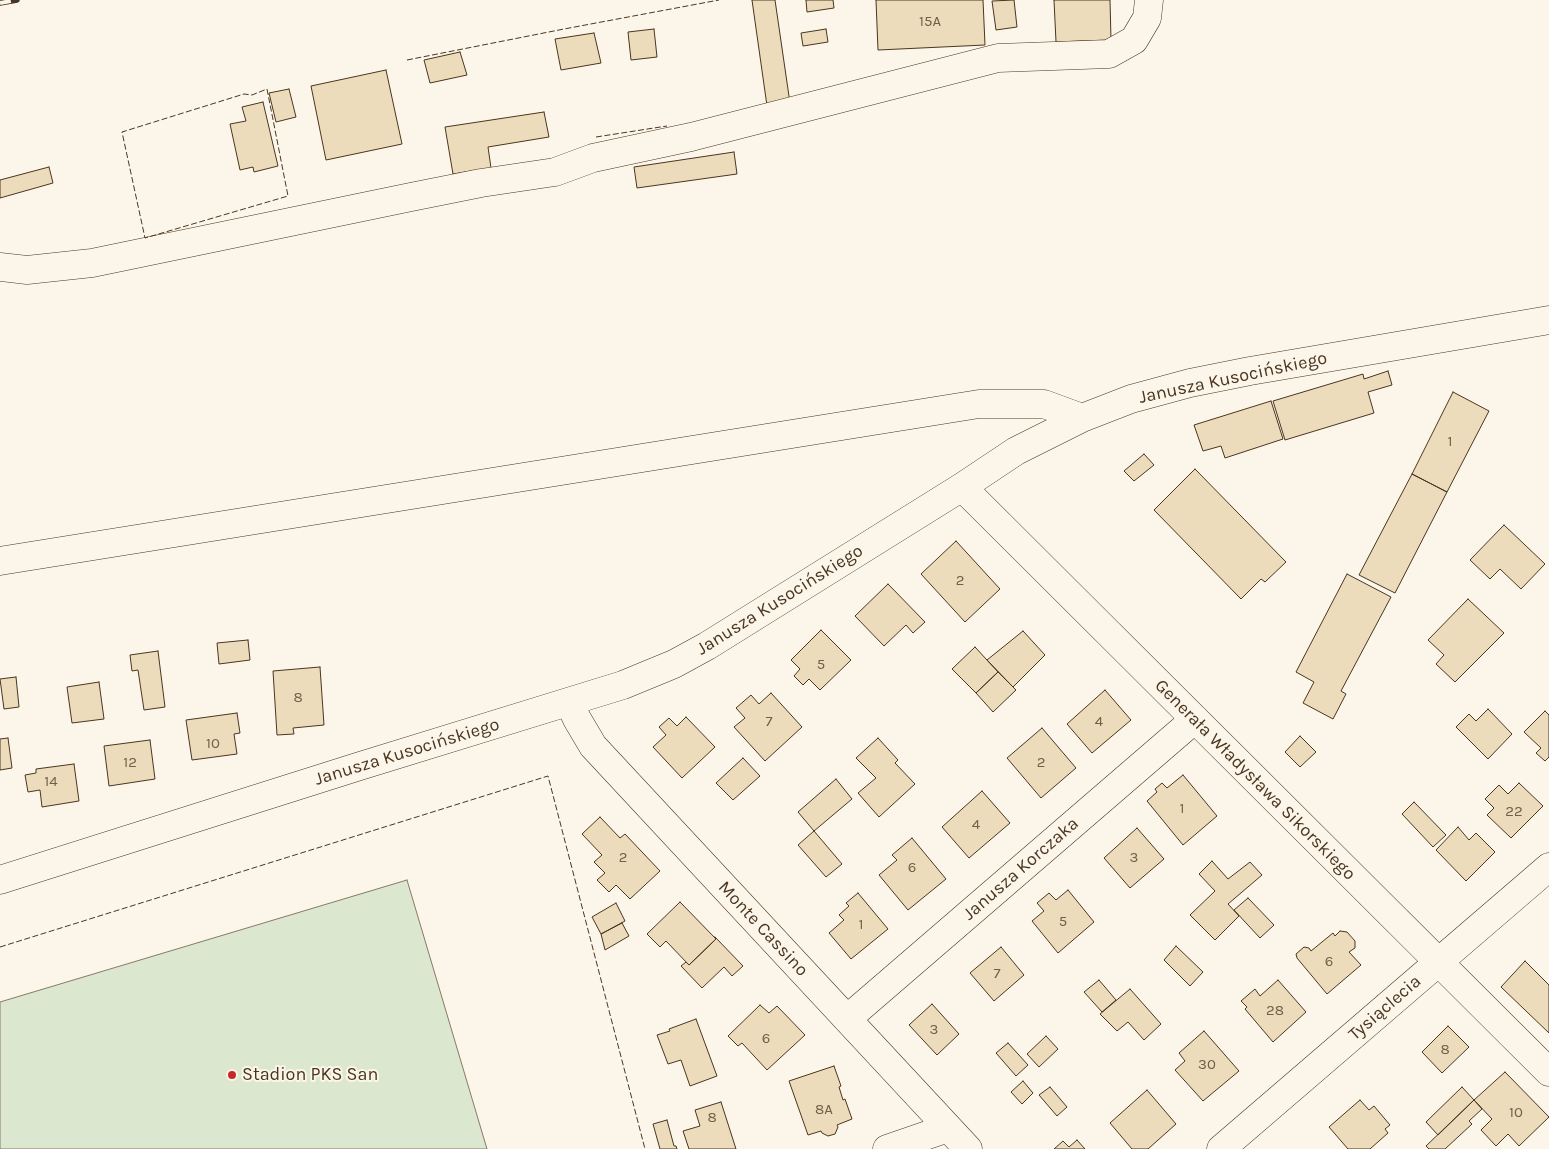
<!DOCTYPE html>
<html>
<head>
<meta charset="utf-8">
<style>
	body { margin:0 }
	canvas { display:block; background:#fbf6e9 }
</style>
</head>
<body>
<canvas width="1549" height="1149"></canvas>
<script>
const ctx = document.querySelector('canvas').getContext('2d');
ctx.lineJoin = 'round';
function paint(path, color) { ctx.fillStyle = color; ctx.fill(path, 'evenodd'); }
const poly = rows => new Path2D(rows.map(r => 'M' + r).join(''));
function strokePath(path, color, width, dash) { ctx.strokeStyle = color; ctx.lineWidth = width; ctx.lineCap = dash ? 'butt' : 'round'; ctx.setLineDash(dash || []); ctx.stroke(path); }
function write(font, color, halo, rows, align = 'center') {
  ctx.font = font + ' Karla,sans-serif'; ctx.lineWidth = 4; ctx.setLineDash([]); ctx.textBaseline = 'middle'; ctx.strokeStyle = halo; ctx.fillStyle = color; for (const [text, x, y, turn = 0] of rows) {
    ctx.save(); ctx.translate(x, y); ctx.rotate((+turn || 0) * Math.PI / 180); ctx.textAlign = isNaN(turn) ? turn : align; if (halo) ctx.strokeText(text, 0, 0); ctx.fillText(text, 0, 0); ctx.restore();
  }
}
const green = poly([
	[407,880,487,1149,0,1149,0,1002,407,880]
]);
paint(green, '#dce7d0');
strokePath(green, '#887966', 1);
const building = poly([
	[752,0,775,0,791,110,768,113,752,0],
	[806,0,833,0,834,8,807,12,806,0],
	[876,0,983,0,985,45,878,50,876,0],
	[1014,0,1017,27,996,30,992,1,1014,0],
	[1054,0,1110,0,1111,40,1056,42,1054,0],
	[654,29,657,57,631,60,628,32,654,29],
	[826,29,828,42,803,46,801,33,826,29],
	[594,33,601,63,561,70,555,39,594,33],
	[460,52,467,75,430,83,424,60,460,52],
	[386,70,402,144,326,160,311,86,386,70],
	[289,89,296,117,276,122,269,93,289,89],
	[263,102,278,166,254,172,253,167,240,170,230,124,246,121,242,107,263,102],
	[544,112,549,137,488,147,491,168,453,174,445,127,544,112],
	[734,152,737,174,637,188,634,167,734,152],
	[49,167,53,183,0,198,0,180,49,167],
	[1388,371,1392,385,1368,392,1374,413,1285,440,1273,401,1363,374,1364,379,1388,371],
	[1453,392,1489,411,1447,492,1412,474,1453,392],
	[1271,401,1283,439,1225,458,1221,446,1203,451,1194,425,1271,401],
	[1144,454,1154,465,1134,481,1124,471,1144,454],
	[1195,469,1286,562,1265,582,1261,579,1241,599,1154,510,1195,469],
	[1412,474,1447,492,1395,593,1359,575,1412,474],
	[1504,525,1545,564,1521,589,1500,569,1490,579,1470,560,1504,525],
	[956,541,1000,589,965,622,921,574,956,541],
	[1347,574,1391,597,1341,691,1346,694,1333,719,1303,703,1314,682,1296,672,1347,574],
	[888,584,925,622,913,633,906,625,884,646,855,616,888,584],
	[1468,599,1504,633,1455,682,1436,664,1444,655,1428,640,1468,599],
	[821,630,851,660,820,690,809,679,803,685,794,676,800,669,791,660,821,630],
	[1023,631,1045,655,1013,687,987,660,1023,631],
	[248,640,250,660,219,664,217,643,248,640],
	[975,647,998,672,976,693,952,669,975,647],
	[158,651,165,707,144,710,138,670,132,671,130,655,158,651],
	[320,667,324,725,293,728,294,734,277,735,273,671,320,667],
	[998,672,1016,690,993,712,976,693,998,672],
	[16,677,19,707,4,709,0,679,16,677],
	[99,682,104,719,72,723,67,687,99,682],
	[1105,690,1131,720,1092,753,1067,724,1105,690],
	[771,693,802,727,765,761,734,727,745,718,736,708,751,695,759,704,771,693],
	[1488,709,1512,734,1488,759,1456,727,1469,714,1476,721,1488,709],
	[1545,711,1549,715,1549,757,1545,761,1536,753,1541,748,1524,732,1545,711],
	[237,713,240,733,234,734,237,754,192,760,186,720,237,713],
	[686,717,715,747,682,778,653,747,666,735,659,727,669,718,677,726,686,717],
	[1042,728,1076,768,1041,798,1007,758,1042,728],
	[1300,736,1316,752,1300,767,1285,752,1300,736],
	[8,738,12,768,0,770,0,739,8,738],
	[878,738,898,760,895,763,915,784,879,817,858,793,876,778,856,758,878,738],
	[150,740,155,779,109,786,104,746,150,740],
	[743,758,760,776,733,800,716,783,743,758],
	[74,764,79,801,42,807,40,790,28,792,25,775,36,773,36,769,74,764],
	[1183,775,1217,816,1183,845,1147,801,1157,792,1155,789,1162,783,1167,788,1183,775],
	[836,779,852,799,814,831,798,812,836,779],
	[1519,783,1543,806,1511,838,1487,815,1494,808,1485,799,1499,785,1508,794,1519,783],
	[982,791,1010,823,969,858,942,827,982,791],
	[1414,802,1446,835,1433,847,1402,814,1414,802],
	[600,817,620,838,625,834,660,871,630,899,616,885,609,892,597,880,605,873,594,862,602,855,582,834,600,817],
	[1458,827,1469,840,1476,833,1495,852,1466,881,1436,850,1458,827],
	[1137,828,1164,859,1130,888,1104,858,1137,828],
	[814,831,842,864,826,877,798,845,814,831],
	[912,838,946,879,908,910,879,875,897,860,892,855,912,838],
	[1212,861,1228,879,1250,862,1262,875,1228,904,1239,916,1215,940,1190,915,1215,891,1199,874,1212,861],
	[1068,890,1094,922,1058,953,1032,921,1044,911,1037,903,1049,893,1056,900,1068,890],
	[858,893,888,929,851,959,829,933,844,920,839,915,849,906,846,903,858,893],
	[1248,898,1274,925,1260,938,1234,910,1248,898],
	[680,902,716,939,689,965,666,941,660,947,647,934,680,902],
	[616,903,625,921,601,934,592,917,616,903],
	[622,923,629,936,605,950,601,934,622,923],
	[1340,931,1347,932,1355,941,1355,948,1349,952,1361,965,1327,994,1297,958,1296,954,1304,947,1309,948,1311,951,1333,933,1335,936,1340,931],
	[715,937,743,966,732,976,724,967,702,988,681,966,686,962,689,965,716,939,715,937],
	[1176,946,1203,972,1190,986,1164,960,1176,946],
	[1001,947,1024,975,994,1001,970,973,1001,947],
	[1525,961,1549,985,1549,1033,1501,987,1525,961],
	[1099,980,1116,1000,1102,1012,1084,992,1099,980],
	[1278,980,1306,1012,1273,1042,1245,1009,1247,1007,1241,1001,1255,989,1260,996,1278,980],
	[1130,989,1161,1024,1144,1040,1128,1022,1117,1031,1100,1014,1130,989],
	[932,1004,959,1034,937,1055,909,1025,932,1004],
	[760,1005,769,1013,777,1006,805,1035,767,1070,742,1043,738,1046,728,1036,760,1005],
	[696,1019,717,1076,690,1086,681,1060,668,1064,657,1035,670,1031,669,1029,696,1019],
	[1448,1026,1469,1047,1442,1073,1422,1052,1448,1026],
	[1204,1031,1239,1071,1203,1101,1175,1070,1185,1061,1179,1053,1204,1031],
	[1046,1036,1058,1049,1039,1067,1027,1054,1046,1036],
	[1008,1043,1028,1065,1016,1076,996,1053,1008,1043],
	[834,1066,841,1086,839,1087,843,1100,845,1099,852,1119,837,1125,838,1127,835,1134,828,1136,822,1133,821,1131,808,1135,789,1081,834,1066],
	[1505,1072,1549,1117,1519,1146,1508,1134,1496,1146,1481,1130,1492,1119,1474,1100,1505,1072],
	[1023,1081,1033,1093,1022,1104,1011,1092,1023,1081],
	[1050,1087,1067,1107,1057,1116,1039,1095,1050,1087],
	[1462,1087,1474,1100,1438,1135,1426,1122,1462,1087],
	[1147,1090,1176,1124,1148,1149,1132,1149,1110,1123,1147,1090],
	[1360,1100,1369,1110,1374,1106,1390,1125,1385,1129,1388,1133,1370,1149,1348,1149,1329,1127,1360,1100],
	[1474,1100,1482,1109,1469,1121,1472,1124,1445,1149,1429,1149,1426,1146,1474,1100],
	[721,1102,736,1149,689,1149,683,1131,700,1126,695,1110,721,1102],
	[667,1120,674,1146,676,1146,677,1149,660,1149,653,1124,667,1120],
	[1077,1140,1085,1149,1054,1149,1063,1141,1069,1147,1077,1140]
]);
paint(building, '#ecdcbc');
strokePath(building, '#4a3520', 1);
const minor = poly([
	[0,267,27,270,92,263,411,197,481,183,555,172,593,158,691,137,998,58,1109,54,1134,40,1147,18,1149,0],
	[962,487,1549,1072],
	[0,561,979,404,1044,404,1082,418],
	[569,702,577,719,593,746,968,1149],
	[0,880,360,766,623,685,674,664,707,646,962,487,1016,451,1082,418,1131,399,1190,383,1250,371,1549,320],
	[847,1019,1195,719],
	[887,1149,948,1128],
	[1221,1149,1549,867]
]);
strokePath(minor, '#4a3520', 29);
strokePath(minor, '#fbf6e9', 28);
const rail = poly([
	[0,3,17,0]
]);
strokePath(rail, '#4a3520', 5.5);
strokePath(rail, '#fbf6e9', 4, [11]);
strokePath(poly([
	[407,60,564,29,719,0],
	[267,89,288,196,145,238,122,132,244,94,252,95,267,89],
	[596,137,667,126],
	[0,947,548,776,645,1149]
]), '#4a3520', 1, [6, 2.5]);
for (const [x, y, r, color] of [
	[232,1075,5,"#c62828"]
]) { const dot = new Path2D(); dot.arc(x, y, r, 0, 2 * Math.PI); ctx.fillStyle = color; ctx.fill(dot); strokePath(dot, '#fbf6e9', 2); }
write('15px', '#725f47', null, [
	["15A",930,22],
	["1",1450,442],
	["2",960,581],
	["5",821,665],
	["8",298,698],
	["7",769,722],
	["4",1099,722],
	["10",213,744],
	["12",130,763],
	["2",1041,763],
	["14",51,782],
	["1",1182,809],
	["22",1514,812],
	["4",976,825],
	["2",623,858],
	["3",1134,858],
	["6",912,868],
	["5",1063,922],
	["1",861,925],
	["6",1329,962],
	["7",997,974],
	["28",1275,1011],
	["3",934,1030],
	["6",766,1039],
	["8",1445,1050],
	["30",1207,1065],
	["8A",824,1110],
	["10",1516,1113],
	["8",712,1118]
]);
write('18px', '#4a3520', '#fbf6e9', [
	["Janusza Kusocińskiego",1233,378,-12],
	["Janusza Kusocińskiego",780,600,-32],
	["Janusza Kusocińskiego",407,752,-17],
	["Generała Władysława Sikorskiego",1255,780,45],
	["Janusza Korczaka",1021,869,-41],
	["Monte Cassino",763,929,47],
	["Tysiąclecia",1385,1008,-41]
]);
write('18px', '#4a3520', '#fbf6e9', [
	["Stadion PKS San",242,1075]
], 'left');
</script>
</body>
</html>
